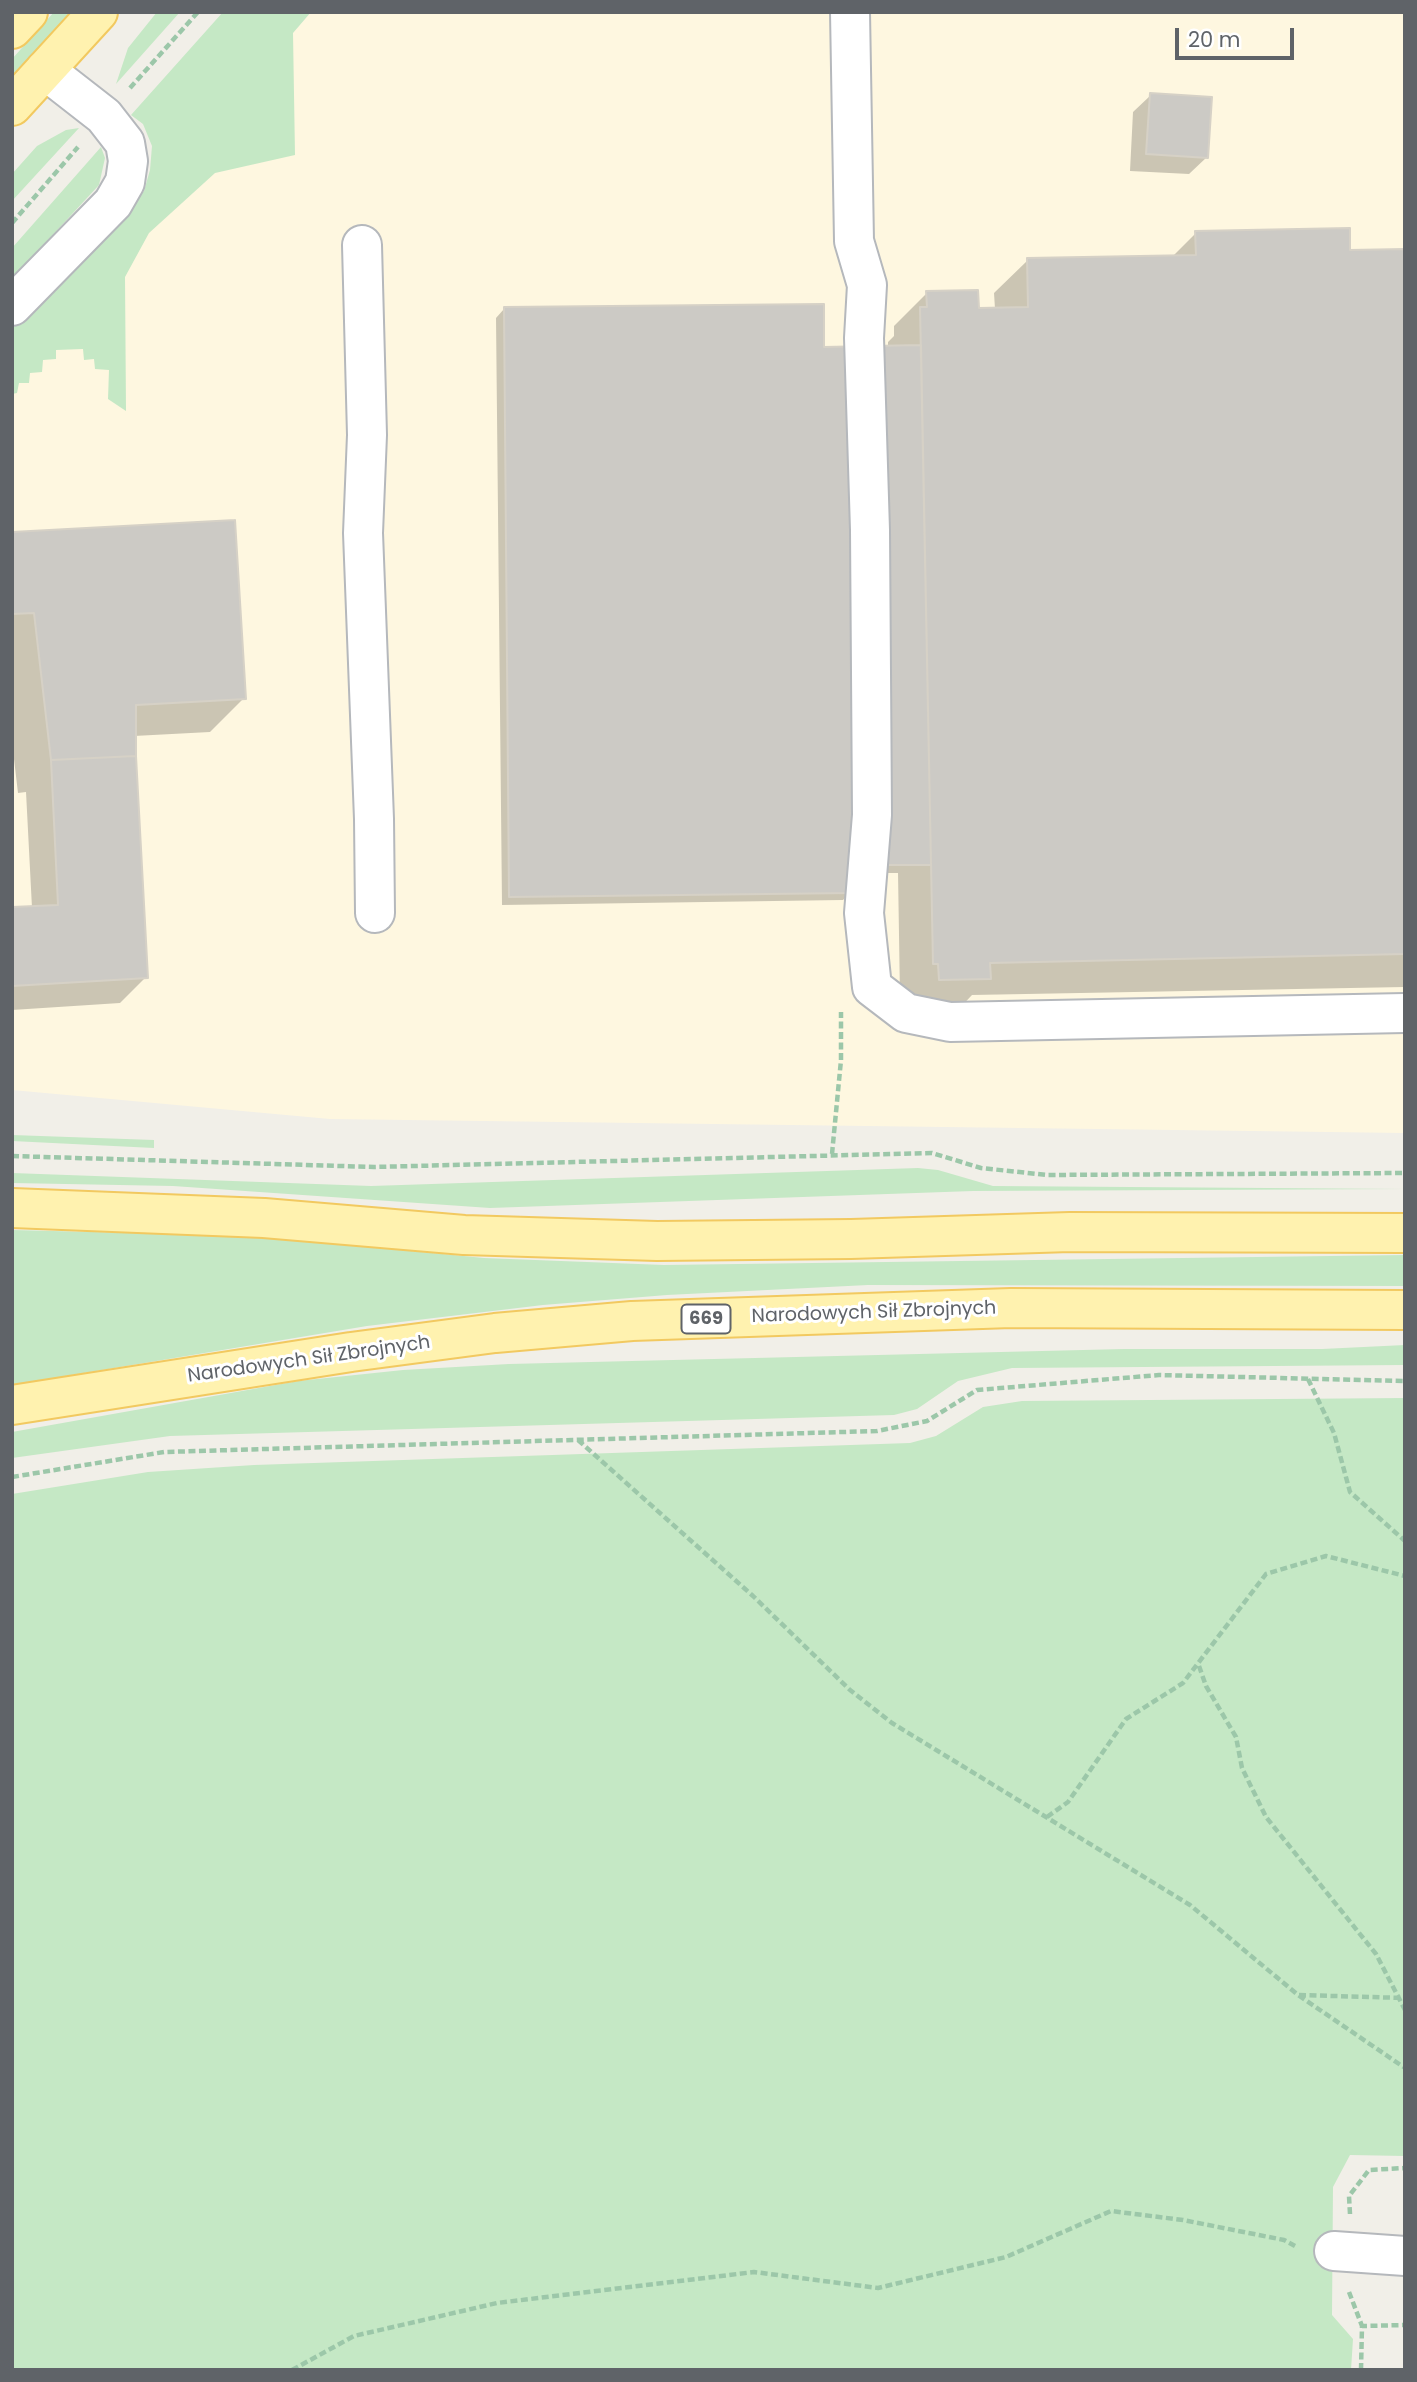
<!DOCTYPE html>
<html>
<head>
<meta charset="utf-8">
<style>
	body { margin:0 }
	#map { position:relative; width:1417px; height:2382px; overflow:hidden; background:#f1efe8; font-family:Poppins,sans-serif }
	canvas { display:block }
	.frame { position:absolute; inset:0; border:14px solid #5f6368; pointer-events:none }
	.scale { position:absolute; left:1175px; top:28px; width:119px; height:32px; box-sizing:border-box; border:4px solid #5f6368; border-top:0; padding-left:9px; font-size:21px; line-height:24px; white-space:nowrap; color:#5f6368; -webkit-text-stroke:5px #fff; paint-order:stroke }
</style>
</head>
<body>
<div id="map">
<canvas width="1417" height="2382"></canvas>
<div class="frame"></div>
<div class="scale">20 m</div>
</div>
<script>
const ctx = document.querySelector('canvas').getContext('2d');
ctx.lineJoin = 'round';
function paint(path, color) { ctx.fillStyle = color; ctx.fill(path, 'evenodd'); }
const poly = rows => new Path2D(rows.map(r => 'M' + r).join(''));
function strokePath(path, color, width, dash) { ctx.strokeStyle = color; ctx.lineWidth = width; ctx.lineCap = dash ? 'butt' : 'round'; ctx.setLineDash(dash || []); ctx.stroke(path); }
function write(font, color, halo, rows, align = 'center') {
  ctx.font = font + ' Poppins,sans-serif'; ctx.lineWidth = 6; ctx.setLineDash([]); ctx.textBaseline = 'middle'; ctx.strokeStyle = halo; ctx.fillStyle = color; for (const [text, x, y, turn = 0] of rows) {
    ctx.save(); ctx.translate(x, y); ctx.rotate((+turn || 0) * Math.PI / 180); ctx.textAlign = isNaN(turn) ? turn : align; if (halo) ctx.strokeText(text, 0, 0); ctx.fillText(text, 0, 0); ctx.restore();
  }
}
paint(poly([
	[311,12,1405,12,1405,1133,330,1119,12,1090,12,355]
]), '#fef7e0');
paint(poly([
	[54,12,71,12,12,77,12,59],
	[157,12,180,12,116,84,128,48],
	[223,12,311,12,293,33,295,155,215,173,149,233,125,277,126,411,108,399,109,370,95,369,94,359,84,360,83,349,56,350,56,359,43,360,42,372,30,373,29,383,19,383,17,393,12,394,12,329,144,191,150,170,152,146,143,124,131,115],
	[79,128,12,201,12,174,37,146,66,130],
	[101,147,105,158,99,185,12,279,12,248],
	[12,1135,154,1140,154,1148,12,1141],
	[918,1168,938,1170,993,1186,1405,1189,973,1191,490,1208,173,1186,12,1183,12,1173,371,1186],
	[12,1230,257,1236,484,1258,664,1265,1405,1255,1405,1286,868,1285,667,1295,543,1305,367,1326,12,1385],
	[1405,1345,1405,1365,1012,1368,958,1381,917,1409,894,1415,170,1436,12,1458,12,1432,298,1381,403,1370,509,1364,1124,1349,1322,1349],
	[1405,1398,1405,2156,1350,2155,1333,2187,1332,2315,1353,2339,1351,2370,12,2370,12,1494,148,1472,254,1465,910,1443,936,1436,983,1407,1022,1401]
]), '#c5e8c5');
paint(poly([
	[1151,95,1207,157,1189,174,1130,171,1133,112],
	[1196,233,1348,251,1405,250,1405,987,972,995,956,1012,900,997,898,873,851,873,851,892,843,900,502,905,496,318,504,309,822,348,888,347,888,342,894,336,894,326,927,293,977,310,995,309,994,293,1028,260,1172,257],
	[12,534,244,698,210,732,134,736,146,977,120,1003,12,1010,12,909,32,908,26,792,18,793,12,742]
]), '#0003');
const building = poly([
	[1150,93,1212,97,1208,158,1146,154,1150,93],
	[1350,228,1350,250,1405,249,1405,954,990,963,991,979,939,980,938,964,933,964,920,307,927,307,926,291,978,290,979,308,1028,307,1027,258,1196,255,1195,231,1350,228],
	[824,304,824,347,921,345,931,865,853,865,853,893,509,897,504,307,824,304],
	[235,520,246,699,136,705,136,756,51,760,34,613,12,614,12,532,235,520],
	[136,756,148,978,12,986,12,907,58,905,51,760,136,756]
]);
paint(building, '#cccac5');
strokePath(building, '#d6d1c6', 2);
const minor = poly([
	[850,12,854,241,867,285,864,338,870,530,872,815,864,913,872,987,906,1013,950,1022,1405,1013],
	[362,245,367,435,363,533,374,819,375,913],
	[12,306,113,203,125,182,128,161,125,143,104,116,45,70],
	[1334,2251,1405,2256]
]);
const major = poly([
	[12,29,28,12],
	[12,106,98,12],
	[12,1208,264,1218,464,1235,657,1241,851,1239,1070,1232,1405,1233],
	[12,1405,351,1352,495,1333,632,1321,1011,1308,1405,1310]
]);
strokePath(minor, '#b5b8bc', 42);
strokePath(major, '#f2c960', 42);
strokePath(poly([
	[130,88,198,12],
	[12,223,78,147],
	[832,1154,841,1060,841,1012],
	[12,1156,374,1167,932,1153,981,1168,1047,1175,1405,1173],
	[1308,1379,1334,1433,1350,1492,1405,1541],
	[578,1440,753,1596,850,1690,892,1723,1190,1905,1298,1995,1405,2068],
	[12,1477,164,1452,877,1431,927,1421,977,1390,1159,1375,1405,1381],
	[1199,1666,1206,1686,1236,1737,1242,1768,1266,1817,1376,1954,1405,2010],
	[1047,1817,1068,1802,1126,1719,1183,1683,1266,1574,1326,1556,1405,1576],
	[1299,1995,1405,1998],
	[1350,2214,1349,2196,1369,2170,1405,2168],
	[1349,2292,1362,2326],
	[292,2370,354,2336,497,2303,754,2272,878,2288,1006,2257,1111,2211,1183,2220,1284,2240,1295,2246],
	[1361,2370,1362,2326,1405,2325]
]), '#9cc7a9', 4.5, [7, 3.5]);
strokePath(minor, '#fff', 38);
strokePath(major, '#fff2af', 38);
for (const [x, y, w] of [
	[706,1319,49]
]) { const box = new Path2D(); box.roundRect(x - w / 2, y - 14.5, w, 29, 5); ctx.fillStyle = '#fff'; ctx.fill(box); strokePath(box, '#5f6368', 2); }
write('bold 18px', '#5f6368', null, [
	["669",706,1319]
]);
write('19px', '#5f6368', '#fff', [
	["Narodowych Sił Zbrojnych",874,1313,-2],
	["Narodowych Sił Zbrojnych",309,1360,-8]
]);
</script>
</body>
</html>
